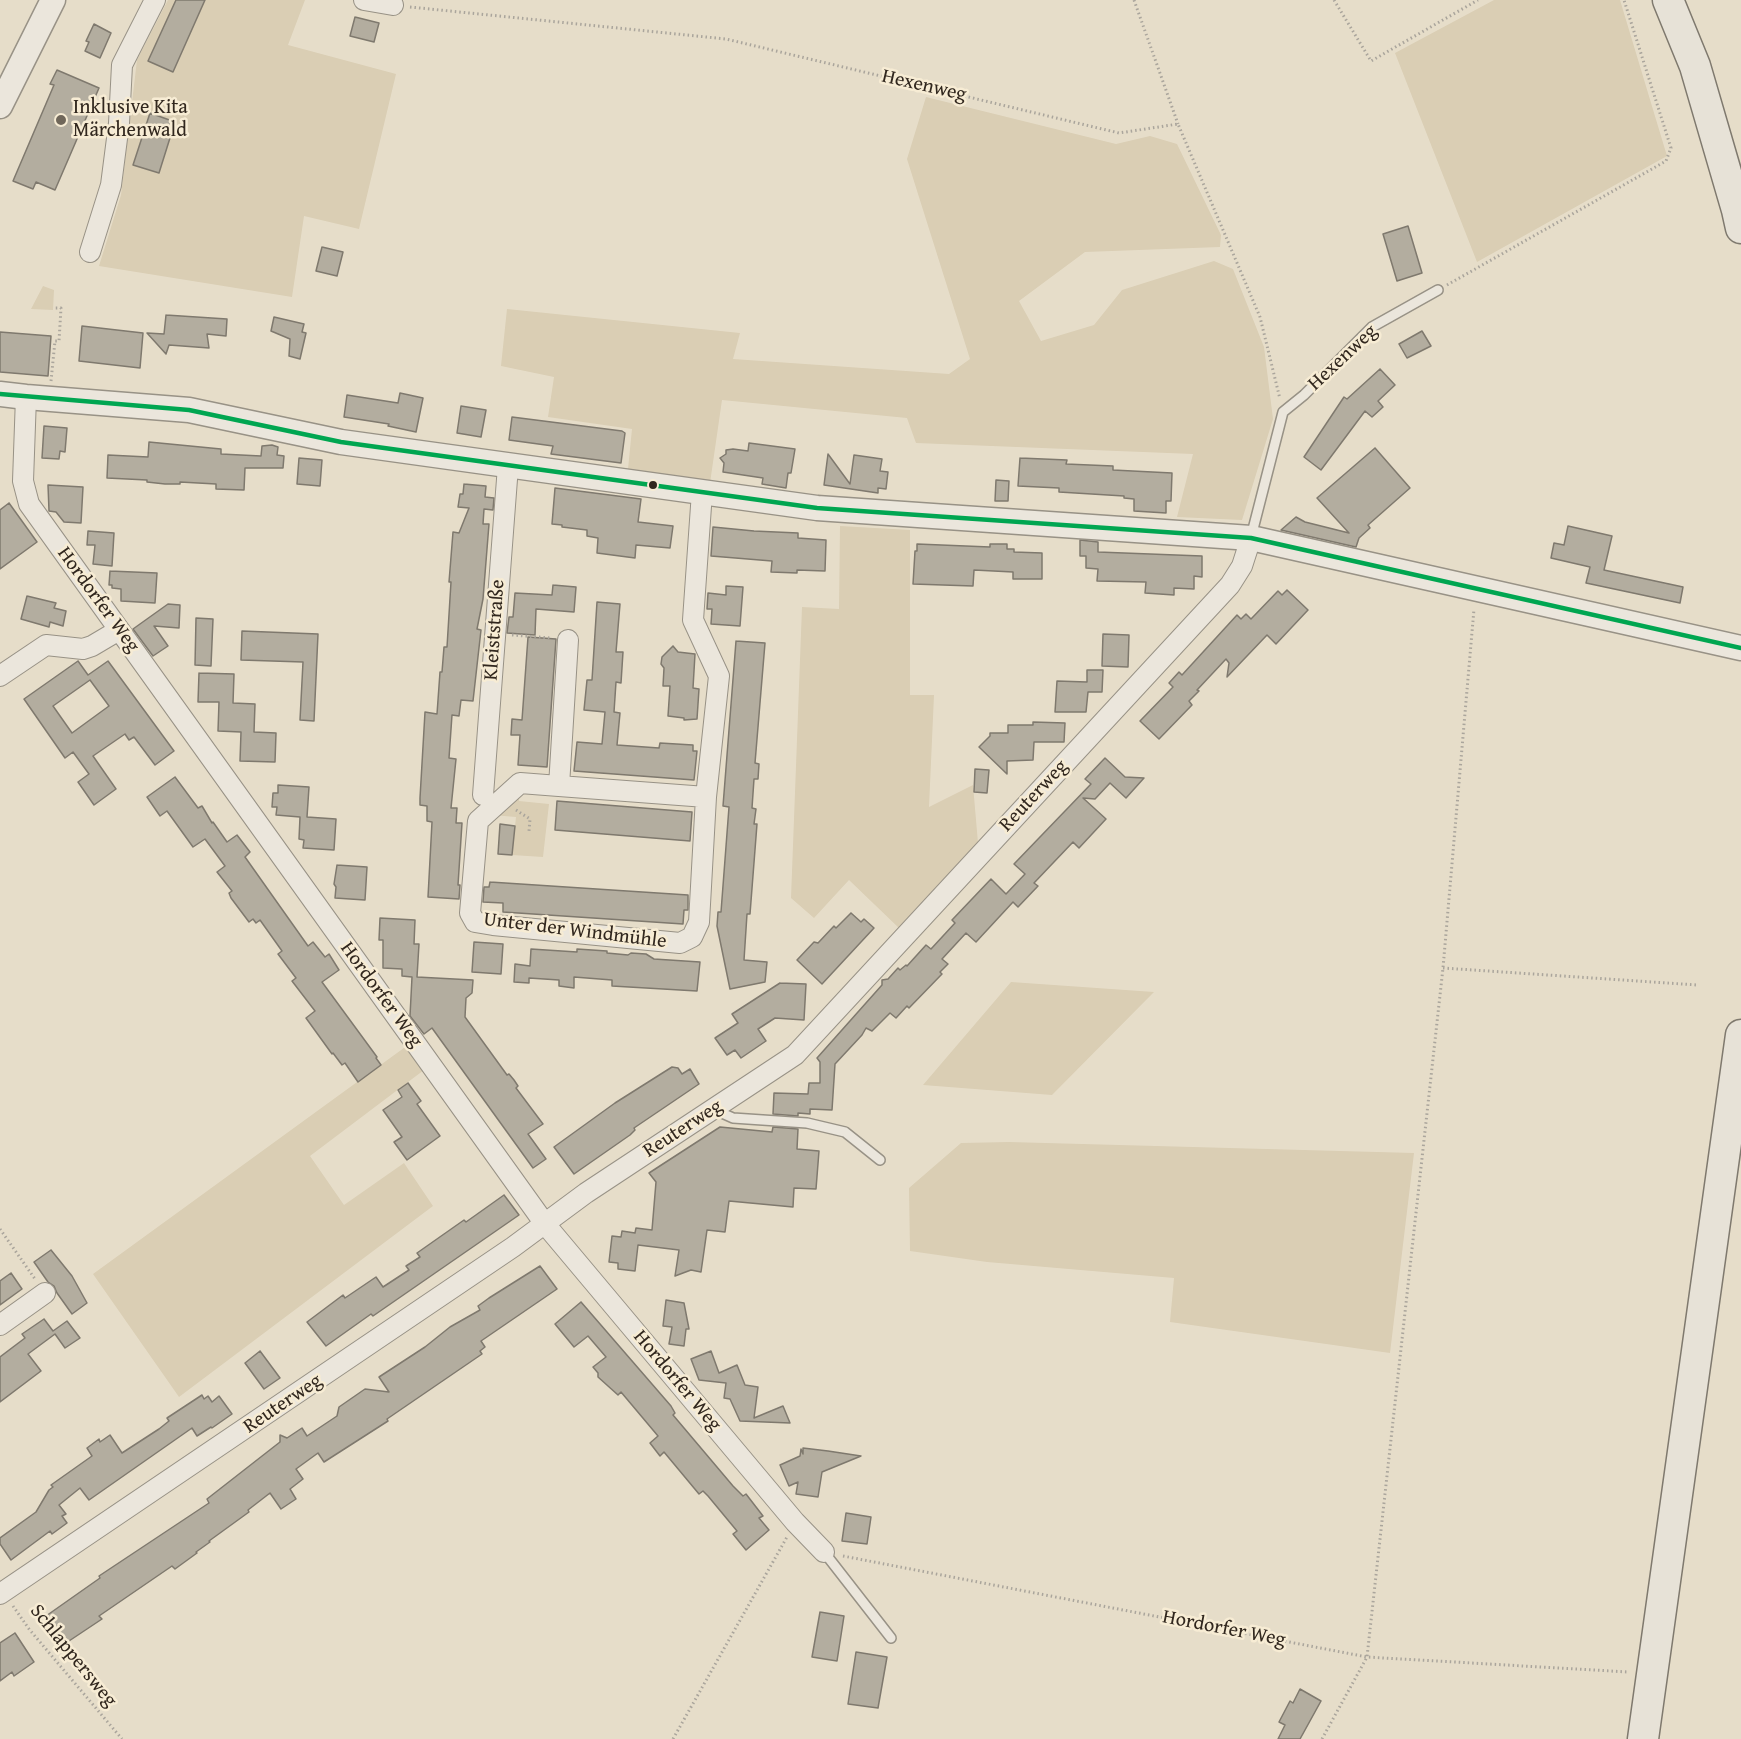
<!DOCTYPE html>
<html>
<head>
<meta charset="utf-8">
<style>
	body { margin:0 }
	canvas { display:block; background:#e6ddc9 }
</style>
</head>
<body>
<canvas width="1741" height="1739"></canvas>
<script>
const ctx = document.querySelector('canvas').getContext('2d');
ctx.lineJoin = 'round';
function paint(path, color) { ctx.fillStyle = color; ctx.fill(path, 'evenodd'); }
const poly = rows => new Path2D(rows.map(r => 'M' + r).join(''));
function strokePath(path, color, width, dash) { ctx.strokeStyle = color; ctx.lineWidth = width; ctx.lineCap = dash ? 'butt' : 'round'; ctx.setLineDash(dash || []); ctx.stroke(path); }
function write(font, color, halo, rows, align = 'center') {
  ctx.font = font + ' "Gentium Book Plus",serif'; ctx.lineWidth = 5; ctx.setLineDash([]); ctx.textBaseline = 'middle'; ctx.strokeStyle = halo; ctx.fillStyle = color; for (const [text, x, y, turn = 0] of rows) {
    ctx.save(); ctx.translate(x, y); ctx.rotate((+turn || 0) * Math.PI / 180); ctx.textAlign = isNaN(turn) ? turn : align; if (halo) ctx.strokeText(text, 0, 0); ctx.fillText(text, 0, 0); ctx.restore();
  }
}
paint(poly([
	[168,0,305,0,288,45,396,74,359,229,304,216,292,297,99,266,121,195,137,60],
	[1494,0,1620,0,1667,156,1477,262,1395,53],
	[926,97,1116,144,1150,136,1177,144,1221,235,1220,247,1085,252,1019,301,1041,341,1094,325,1122,290,1214,261,1233,269,1264,347,1273,419,1242,520,1177,517,1193,454,916,443,907,418,722,400,710,483,628,469,632,429,548,417,554,377,501,366,507,309,740,333,733,359,949,374,970,359,907,159],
	[43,286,54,290,53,310,31,309],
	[840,526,910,530,910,695,934,695,929,807,973,785,978,843,900,929,849,880,814,918,791,898,802,607,839,609],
	[519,790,519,801,549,804,543,857,512,855,516,817,492,815],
	[1011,982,1154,992,1052,1095,923,1085],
	[408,1045,424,1070,310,1156,344,1205,404,1163,433,1206,179,1397,93,1274],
	[1009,1142,1414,1153,1390,1353,1170,1322,1174,1278,987,1262,910,1251,909,1188,961,1143]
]), '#daceb4');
const building = poly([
	[176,0,205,0,173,72,148,61,176,0],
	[355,17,379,23,374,42,350,36,355,17],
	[94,24,111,33,100,58,85,51,89,42,86,41,94,24],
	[57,70,99,88,55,190,36,182,33,189,13,181,54,85,50,84,57,70],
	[150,113,175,122,159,173,133,165,150,113],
	[1408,226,1422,273,1397,281,1383,234,1408,226],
	[322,247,343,252,337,276,316,271,322,247],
	[166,315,227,319,226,336,207,334,209,348,169,345,166,354,147,333,164,334,166,315],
	[274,317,304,324,302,332,306,333,300,359,289,356,290,339,271,331,274,317],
	[82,326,143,333,140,368,79,361,82,326],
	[1422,331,1431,346,1407,358,1399,344,1422,331],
	[0,332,51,336,48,376,0,372,0,332],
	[1380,369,1395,385,1378,401,1383,407,1372,417,1365,411,1321,470,1304,457,1344,397,1347,399,1380,369],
	[400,393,423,398,416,432,388,426,389,424,344,417,347,395,398,403,400,393],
	[461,406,486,410,481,437,457,433,461,406],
	[512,417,622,431,625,433,621,463,551,454,553,446,509,440,512,417],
	[44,426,67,428,65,452,60,451,59,459,42,458,44,426],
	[149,442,221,449,221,454,261,456,262,446,272,445,278,447,277,455,284,456,283,468,245,468,244,490,216,489,216,484,180,482,180,484,165,484,147,482,147,480,107,478,108,455,148,457,149,442],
	[749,443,795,449,791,473,788,473,786,488,762,484,763,478,723,472,724,463,720,458,726,454,726,450,733,449,748,451,749,443],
	[1375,448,1410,488,1368,525,1370,528,1359,538,1356,547,1281,530,1296,517,1305,522,1349,533,1317,498,1375,448],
	[828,454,850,484,854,455,882,459,880,471,888,472,886,489,878,488,878,493,824,485,828,454],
	[299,458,322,460,320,486,297,484,299,458],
	[1020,458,1067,460,1066,464,1113,466,1113,470,1172,473,1171,501,1166,501,1166,513,1134,511,1134,499,1124,498,1124,496,1059,492,1059,488,1018,486,1020,458],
	[996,480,1009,481,1008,501,995,501,996,480],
	[464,484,486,486,485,497,494,498,493,510,484,509,483,524,489,524,483,599,477,629,481,630,473,701,461,700,459,716,452,715,449,758,456,759,451,808,457,808,456,823,462,823,458,885,460,885,459,899,428,897,432,822,427,821,427,806,420,805,420,798,425,712,437,714,440,672,442,672,444,647,447,647,451,582,449,582,453,532,459,533,469,508,458,507,460,494,463,494,464,484],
	[48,485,83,487,81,523,64,522,56,512,49,511,48,485],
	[555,488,641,499,638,522,673,526,670,548,636,545,635,558,597,553,598,538,587,536,587,530,562,527,562,525,552,524,555,488],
	[9,503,37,542,0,569,0,510,9,503],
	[1568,526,1612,536,1604,570,1683,587,1680,603,1586,583,1590,567,1551,558,1554,543,1564,545,1568,526],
	[713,527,754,531,798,533,798,538,826,540,825,571,797,570,797,573,771,572,772,561,711,556,713,527],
	[88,531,114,533,112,566,93,564,95,545,87,545,88,531],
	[1080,540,1098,542,1098,552,1202,556,1202,577,1194,576,1194,589,1174,588,1174,595,1145,593,1146,582,1097,581,1098,569,1086,568,1086,556,1080,556,1080,540],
	[917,544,990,547,990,544,1007,544,1007,549,1014,549,1014,552,1042,553,1042,579,1013,579,1013,572,974,570,973,586,913,584,915,551,917,551,917,544],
	[110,571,157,573,155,603,121,601,121,589,112,588,112,585,109,585,110,571],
	[553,585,576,587,574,612,536,609,535,635,507,633,509,617,513,617,515,593,552,595,553,585],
	[726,586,743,587,740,626,711,624,712,609,707,609,708,593,726,595,726,586],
	[1287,590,1308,610,1276,644,1267,635,1227,677,1229,663,1226,659,1197,690,1199,691,1189,701,1192,705,1159,739,1140,721,1173,687,1169,683,1179,672,1182,675,1237,615,1241,619,1246,614,1251,619,1278,591,1282,595,1287,590],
	[27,596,56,603,54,608,66,611,63,626,50,622,49,627,21,619,27,596],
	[597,602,620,604,616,652,623,652,621,683,616,682,614,712,620,713,617,745,659,748,660,743,693,745,693,751,697,751,694,780,574,771,577,742,602,744,605,712,584,710,587,680,592,680,597,602],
	[168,604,180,605,179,628,154,626,168,646,153,656,133,629,168,604],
	[196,618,213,619,211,666,195,665,196,618],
	[242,631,318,634,314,721,300,720,303,662,241,660,242,631],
	[1103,634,1129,635,1128,667,1102,666,1103,634],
	[528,637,556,639,547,767,518,765,520,735,511,735,512,719,522,720,528,637],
	[736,641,765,643,755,763,759,764,758,779,754,779,752,808,756,809,754,824,757,824,750,914,747,914,744,960,767,962,765,982,730,989,717,926,718,912,721,912,729,807,723,806,736,641],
	[673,646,678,652,695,654,693,688,699,689,697,719,684,720,684,718,668,716,670,686,663,686,664,668,661,664,662,657,673,646],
	[78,661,88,675,108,661,174,751,155,765,134,737,129,740,125,734,93,756,116,789,94,805,78,782,89,774,73,752,65,758,24,699,78,661],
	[90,680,109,706,72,733,53,706,90,680],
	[1087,670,1103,670,1102,692,1088,692,1086,712,1055,712,1057,681,1087,682,1087,670],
	[199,673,234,674,233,703,255,704,254,732,276,733,275,762,240,761,241,732,218,731,219,702,198,702,199,673],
	[1033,722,1065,723,1064,742,1034,742,1033,760,1007,761,1007,774,979,747,990,736,990,733,1008,733,1008,725,1033,725,1033,722],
	[1105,758,1125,777,1144,778,1126,798,1110,783,1095,799,1083,798,1106,819,1079,848,1073,842,1034,883,1038,886,1018,907,1013,902,976,942,966,933,942,959,948,964,940,972,942,974,909,1008,907,1006,896,1018,890,1013,872,1031,866,1028,862,1035,835,1064,832,1110,810,1109,810,1114,798,1113,798,1116,773,1114,774,1093,808,1094,809,1083,820,1083,820,1062,817,1058,882,985,882,980,888,979,898,968,900,970,906,965,907,966,926,945,931,949,955,923,952,920,991,879,1006,894,1025,874,1014,864,1091,784,1085,779,1105,758],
	[975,769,989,770,987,793,974,792,975,769],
	[175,777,198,808,202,806,212,823,213,822,227,842,237,835,250,852,245,857,308,946,313,942,325,957,329,954,339,970,322,982,377,1057,376,1058,381,1065,358,1082,345,1063,342,1065,333,1053,332,1054,306,1018,315,1011,292,981,296,978,278,954,282,951,260,920,256,923,253,919,249,922,231,898,229,893,232,891,217,872,225,866,205,839,193,847,167,811,160,816,147,797,175,777],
	[278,785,309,787,307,817,336,819,334,850,303,848,304,840,299,839,300,817,276,815,277,807,272,807,273,793,278,793,278,785],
	[557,801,692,812,690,841,555,830,557,801],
	[500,824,515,826,512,855,498,854,500,824],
	[337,865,367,867,365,900,335,898,336,887,334,884,337,865],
	[490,882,688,895,688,910,684,910,683,924,503,912,503,903,483,902,484,887,489,887,490,882],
	[851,913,861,922,864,919,874,928,822,984,797,960,814,942,818,943,834,926,836,928,851,913],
	[380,918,415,920,414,944,419,944,417,977,473,980,472,993,466,998,465,1017,507,1075,509,1074,514,1080,518,1086,516,1088,543,1124,528,1134,546,1159,533,1168,432,1028,424,1034,410,1016,412,977,402,976,402,969,383,968,383,940,379,940,380,918],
	[474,942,503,944,501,974,472,972,474,942],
	[531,949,577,952,577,949,607,951,607,953,628,955,631,953,646,954,654,959,700,962,697,991,612,986,612,980,574,977,574,988,559,986,559,980,529,978,529,983,514,982,515,964,530,966,531,949],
	[780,983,806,984,804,1020,775,1018,758,1029,766,1041,741,1058,735,1050,727,1055,715,1038,738,1023,732,1014,780,983],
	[672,1067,678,1068,682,1074,690,1069,699,1084,634,1128,635,1130,630,1135,574,1174,554,1147,615,1103,672,1067],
	[408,1083,421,1101,417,1104,440,1136,407,1160,394,1142,402,1137,383,1110,402,1097,398,1090,408,1083],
	[720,1127,772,1132,773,1127,798,1129,797,1149,819,1151,816,1189,794,1188,793,1207,729,1201,725,1232,707,1230,701,1272,691,1270,675,1276,679,1250,638,1245,635,1271,618,1269,618,1263,609,1262,612,1236,621,1237,622,1231,635,1233,636,1228,652,1230,656,1182,649,1173,720,1127],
	[504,1195,519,1215,373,1316,371,1314,326,1346,307,1322,343,1295,345,1298,376,1277,383,1287,409,1270,406,1266,420,1257,417,1253,464,1220,466,1222,504,1195],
	[51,1250,72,1276,87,1303,72,1314,57,1293,54,1286,48,1282,34,1262,51,1250],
	[540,1266,557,1289,481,1341,485,1347,480,1351,482,1354,387,1419,388,1421,324,1462,318,1453,296,1469,303,1479,290,1489,296,1499,281,1509,270,1493,248,1510,249,1512,209,1541,210,1542,196,1552,197,1553,175,1569,172,1566,99,1616,102,1619,66,1643,55,1630,46,1616,100,1578,99,1576,209,1503,207,1499,280,1442,280,1435,287,1438,302,1428,307,1436,337,1416,339,1407,365,1389,389,1392,379,1377,425,1347,450,1327,480,1310,478,1306,489,1298,540,1266],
	[11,1273,22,1289,0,1305,0,1281,11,1273],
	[666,1300,684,1303,689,1329,686,1329,684,1346,669,1344,672,1327,663,1326,666,1300],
	[581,1302,671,1406,675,1413,673,1415,733,1486,743,1496,746,1494,763,1516,759,1518,769,1530,746,1550,733,1534,737,1531,708,1496,703,1491,699,1494,664,1452,660,1456,650,1443,658,1436,621,1392,618,1395,598,1377,598,1373,593,1367,606,1357,588,1336,574,1347,555,1324,581,1302],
	[44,1319,53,1331,67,1321,80,1338,65,1348,55,1334,28,1354,41,1371,0,1402,0,1357,25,1338,22,1334,44,1319],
	[260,1351,280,1378,264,1389,245,1363,260,1351],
	[711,1351,719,1373,737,1365,745,1385,758,1387,754,1418,783,1406,790,1423,740,1421,730,1399,724,1398,726,1383,699,1380,691,1359,711,1351],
	[202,1395,204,1399,208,1396,212,1402,219,1396,232,1414,212,1428,211,1427,197,1436,192,1428,89,1500,80,1488,59,1505,66,1514,62,1516,67,1523,52,1534,50,1531,11,1560,0,1544,0,1538,36,1512,49,1490,53,1487,51,1485,92,1456,87,1448,99,1439,100,1442,110,1435,122,1453,159,1429,169,1421,167,1418,202,1395],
	[803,1448,828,1451,861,1456,822,1472,818,1497,796,1494,798,1482,789,1486,780,1465,800,1456,801,1449,803,1454,803,1448],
	[846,1513,871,1517,867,1544,842,1541,846,1513],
	[820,1612,844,1616,837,1661,812,1657,820,1612],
	[15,1633,34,1662,14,1676,12,1672,0,1681,0,1643,15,1633],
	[856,1652,887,1657,878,1708,848,1704,856,1652],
	[1300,1689,1321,1701,1300,1739,1278,1739,1285,1725,1279,1722,1290,1701,1293,1703,1300,1689]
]);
paint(building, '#b3ad9f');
strokePath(building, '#7f796e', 1.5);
const service = poly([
	[1251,537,1283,412,1304,395,1372,327,1438,290],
	[713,1109,733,1118,807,1123,845,1132,880,1160],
	[824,1552,891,1638]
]);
const minor = poly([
	[364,0,393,5],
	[90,252,111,185,119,123,122,65,155,0],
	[26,397,23,481,29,504,545,1224,795,1522,824,1552],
	[568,640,559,786,520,783,478,821,470,913,475,922,493,925,680,943,692,937,699,922,706,797,719,676,693,620,702,492],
	[0,676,46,645,83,649,92,646,119,630],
	[559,786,706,797],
	[483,795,508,466],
	[0,1325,45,1293],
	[0,1594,513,1247,586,1193,795,1055,1230,585,1242,566,1251,538]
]);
const tertiary = poly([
	[0,106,53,0],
	[0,394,26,397,189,410,341,442,817,508,1251,538,1741,648]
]);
const primary = poly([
	[1668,0,1695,66,1737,210,1741,228],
	[1643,1739,1741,1035]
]);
strokePath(service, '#989286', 12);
strokePath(minor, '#989286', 22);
strokePath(tertiary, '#989286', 27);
strokePath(primary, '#7f796e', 33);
strokePath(poly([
	[1134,0,1178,124],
	[1334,0,1371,61,1478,0],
	[410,7,726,39,1119,133,1178,124,1260,317,1280,399],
	[1447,285,1666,161,1671,148,1624,0],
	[51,381,55,341,59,341,61,308,53,308],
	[512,635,551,638],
	[516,810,530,819,529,831],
	[1443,968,1697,985],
	[0,1229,35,1279],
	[843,1556,1367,1657,1628,1672],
	[13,1606,29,1629,122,1739],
	[673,1739,787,1537],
	[1322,1739,1367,1657,1443,968,1474,609]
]), '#aaa59c', 3, [1.5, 3]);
strokePath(service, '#ebe6dc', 9);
strokePath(minor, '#ebe6dc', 20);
strokePath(tertiary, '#ebe6dc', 24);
strokePath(primary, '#e7e2d7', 30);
strokePath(poly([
	[0,394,189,410,341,442,817,508,1251,538,1741,648]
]), '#00a651', 4.5);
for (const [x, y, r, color] of [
	[61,120,6,"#70675a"],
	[653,485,5,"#31271e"]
]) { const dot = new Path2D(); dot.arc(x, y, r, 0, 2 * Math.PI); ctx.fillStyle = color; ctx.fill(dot); strokePath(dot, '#f7ecd4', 2); }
write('20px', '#31271e', '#f7ecd4', [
	["Hexenweg",924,86,13],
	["Hexenweg",1343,358,-43],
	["Hordorfer Weg",98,600,54],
	["Kleiststraße",495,630,-86],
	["Reuterweg",1034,796,-47],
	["Unter der Windmühle",575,931,7],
	["Hordorfer Weg",381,995,54],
	["Reuterweg",683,1129,-33],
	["Hordorfer Weg",677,1381,50],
	["Reuterweg",283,1404,-34],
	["Hordorfer Weg",1224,1629,11],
	["Schlappersweg",73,1656,51]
]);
write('20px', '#31271e', '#f7ecd4', [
	["Inklusive Kita",73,108],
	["Märchenwald",73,131]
], 'left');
</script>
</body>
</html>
